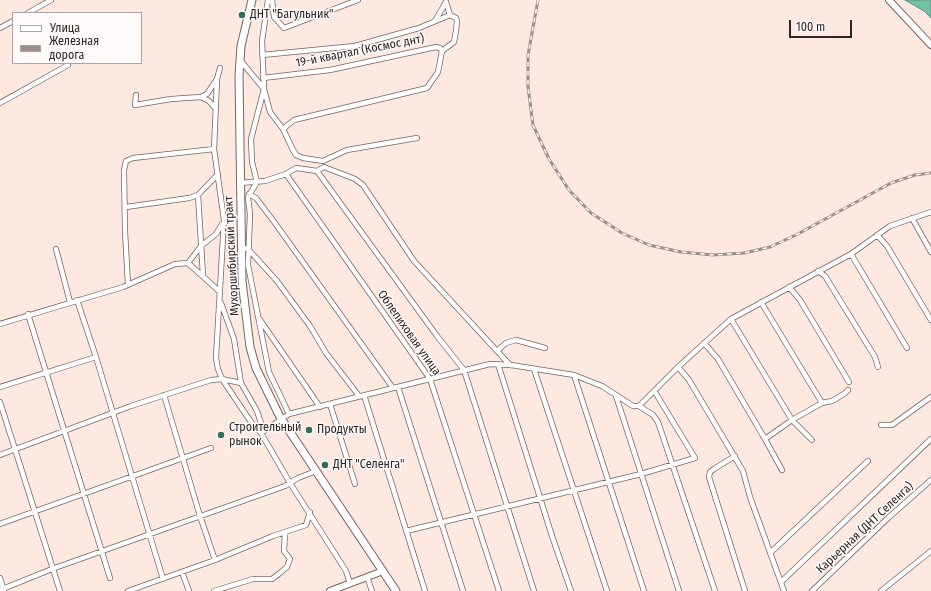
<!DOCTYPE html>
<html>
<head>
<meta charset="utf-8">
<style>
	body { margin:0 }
	#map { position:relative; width:931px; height:591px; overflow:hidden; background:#fee9e1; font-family:"Fira Sans Condensed",sans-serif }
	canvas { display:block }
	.legend { position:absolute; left:12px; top:12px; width:130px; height:52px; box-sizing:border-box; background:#fefaf9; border:1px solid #aaa5a3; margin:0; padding:5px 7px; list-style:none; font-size:12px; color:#2d2522 }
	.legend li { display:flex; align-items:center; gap:8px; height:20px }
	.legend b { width:20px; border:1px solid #aaa5a3 }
	.scale { position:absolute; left:789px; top:20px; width:63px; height:18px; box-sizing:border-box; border:2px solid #2d2522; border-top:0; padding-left:5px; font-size:12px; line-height:14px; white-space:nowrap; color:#2d2522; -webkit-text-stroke:3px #fefaf9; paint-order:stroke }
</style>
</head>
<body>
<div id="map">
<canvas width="931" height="591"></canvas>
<ul class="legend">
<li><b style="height:5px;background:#fff"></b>Улица</li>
<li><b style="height:5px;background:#9e8f89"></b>Железная дорога</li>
</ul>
<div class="scale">100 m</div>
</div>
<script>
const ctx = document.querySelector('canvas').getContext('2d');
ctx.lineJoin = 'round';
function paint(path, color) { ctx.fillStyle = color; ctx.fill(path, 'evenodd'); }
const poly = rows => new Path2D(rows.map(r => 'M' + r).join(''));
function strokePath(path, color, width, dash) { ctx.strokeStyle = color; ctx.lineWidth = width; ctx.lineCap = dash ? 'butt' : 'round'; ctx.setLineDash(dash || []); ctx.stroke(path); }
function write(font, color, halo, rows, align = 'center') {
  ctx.font = font + ' "Fira Sans Condensed",sans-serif'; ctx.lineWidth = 3; ctx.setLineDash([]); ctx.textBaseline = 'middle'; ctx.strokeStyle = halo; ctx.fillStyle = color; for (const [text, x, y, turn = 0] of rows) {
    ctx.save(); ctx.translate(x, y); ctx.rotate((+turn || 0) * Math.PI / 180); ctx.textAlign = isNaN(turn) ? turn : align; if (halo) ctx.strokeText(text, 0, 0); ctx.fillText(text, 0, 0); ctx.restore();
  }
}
const water = poly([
	[905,0,931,0,931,18,924,11,905,0]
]);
paint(water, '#73c2a6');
strokePath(water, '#5e937e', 1);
const minor = poly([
	[268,0,262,41,264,89,251,139,252,162,257,182,248,197,250,214,248,265,269,372,289,414],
	[272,0,274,17,284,28,358,0],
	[446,2,450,15],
	[28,13,51,0],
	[435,21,446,2],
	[0,28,13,21],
	[262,55,355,46,419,28,450,15,456,18,457,21,456,31,454,42,442,51],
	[240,60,264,89,270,112,283,129,293,150,296,155,303,158,323,161,347,150,417,138],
	[220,68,217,79,214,149,224,220,216,358,218,369,222,379,253,425,261,433,290,483,346,571,350,583],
	[263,78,330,70,436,47,440,48,442,51,438,72,427,88,294,120,283,129],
	[136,95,135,105,171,99,201,97,207,94,217,79],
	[201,97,209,101,215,108],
	[0,103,68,65],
	[317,171,437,336,464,370,534,591],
	[286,174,430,379,499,591],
	[239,183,265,181,286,174,296,168,317,171,324,167,355,179,363,185,414,261,510,365],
	[249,194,256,198,275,223,393,388],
	[198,195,203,275],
	[126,207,189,198,198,195,218,174],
	[912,218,931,252],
	[877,235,887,246,931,320],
	[242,248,248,249,277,281,310,326,326,353,359,396],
	[56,249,70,302],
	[851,254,907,348],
	[188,263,219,291],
	[818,271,825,276,875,357,878,367],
	[128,285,125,231,124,170,126,161,133,158,214,149],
	[789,287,800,300,849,382],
	[77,300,96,357,163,579],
	[761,302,822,403,832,401,844,394,848,390],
	[221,303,234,339,241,383,257,411,261,423,261,433],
	[28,314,110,578],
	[258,317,320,407],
	[731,319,792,420,822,403],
	[0,324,123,287,175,264,188,263,201,246,216,234,222,224],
	[704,343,718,359,765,439,792,420,812,440],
	[498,350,506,343,516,340,545,348],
	[498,364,552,536,571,591],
	[678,367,689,380,743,471,750,497,784,591],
	[534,369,607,591],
	[574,375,644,591],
	[0,387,96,357],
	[398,387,463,591],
	[164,395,200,516,215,560],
	[364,395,425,591],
	[616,396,679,591],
	[0,402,60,591],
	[330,404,355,484],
	[639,406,653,415,658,422,715,591],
	[881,425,892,425,931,397],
	[261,433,289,414,490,364,511,365,574,375,602,386,633,406,639,406,678,367,731,319,851,254,890,226,931,212],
	[765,439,782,470],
	[0,455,131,406,211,380,222,379,241,383],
	[735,456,714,469,710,472,709,477,745,591],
	[0,524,211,448],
	[406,531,641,474,695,458,655,392],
	[770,553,868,461],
	[182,572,189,591],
	[367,577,372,591],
	[0,578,4,591],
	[781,582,931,439],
	[0,590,52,569,285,486,298,478,316,471],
	[128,591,215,560,273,536,306,525,310,512],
	[214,591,253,579,272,579,280,573,287,567,290,559,284,551,285,532],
	[812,591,888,518,931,480],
	[881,591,931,551]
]);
const tertiary = poly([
	[889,0,931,45],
	[330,591,383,571]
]);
const primary = poly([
	[252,0,241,46,239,76,242,281,250,347,256,368,280,417,396,591]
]);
strokePath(minor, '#76645e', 6);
strokePath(tertiary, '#76645e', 8);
strokePath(primary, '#76645e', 9);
strokePath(minor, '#fff', 4.5);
strokePath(tertiary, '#fff', 6);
strokePath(primary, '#fff', 7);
const rail = poly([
	[538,0,528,55,528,87,533,125,549,159,569,190,591,213,622,233,649,245,681,252,713,255,744,253,770,247,796,235,891,183,915,175,931,173]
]);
strokePath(rail, '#9e8f89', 3);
strokePath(rail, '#fefaf9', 1.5, [4.5]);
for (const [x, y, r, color] of [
	[242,15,4,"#316e5a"],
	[309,430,4,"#316e5a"],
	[221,435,4,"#316e5a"],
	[325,465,4,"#316e5a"]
]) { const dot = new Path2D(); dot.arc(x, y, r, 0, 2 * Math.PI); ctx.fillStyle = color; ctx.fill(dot); strokePath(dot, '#fefaf9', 1.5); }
write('12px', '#2d2522', '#fefaf9', [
	["ДНТ \"Багульник\"",250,15],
	["Строительный",229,428],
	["рынок",229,442],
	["Продукты",317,430],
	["ДНТ \"Селенга\"",333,465]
], 'left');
write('12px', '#2d2522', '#fefaf9', [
	["19-й квартал (Космос днт)",360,51,-11],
	["Мухоршибирский тракт",232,256,-93],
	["Облепиховая улица",409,333,55],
	["Карьерная (ДНТ Селенга)",865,528,-43]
]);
</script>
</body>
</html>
